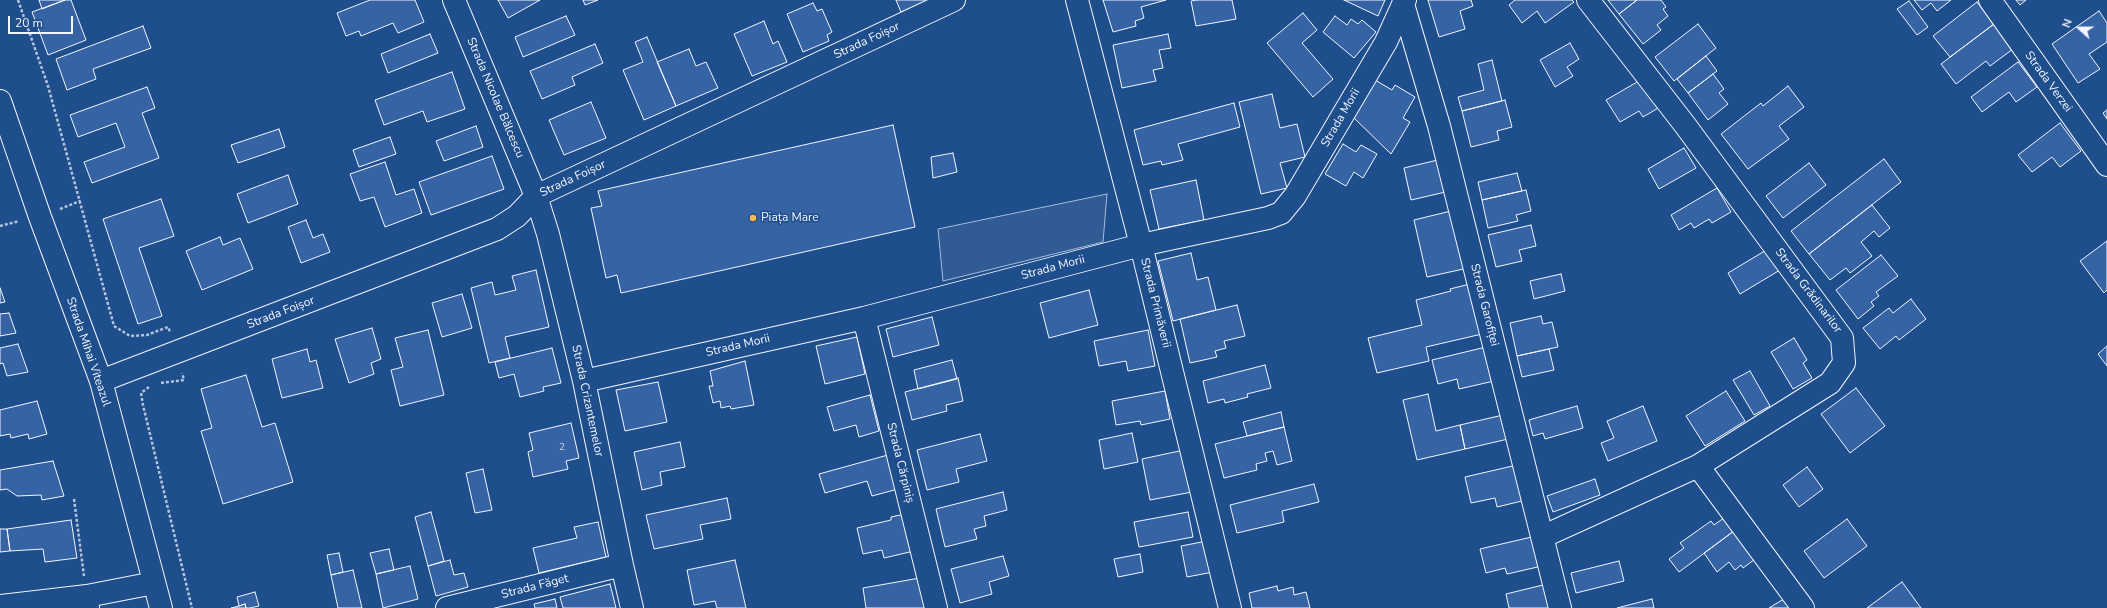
<!DOCTYPE html>
<html>
<head>
<meta charset="utf-8">
<style>
	body { margin:0 }
	#map { position:relative; width:2107px; height:608px; overflow:hidden; background:#1f4e8c; font-family:"Nunito Sans",sans-serif }
	canvas { display:block }
	.north { position:absolute; left:2059px; top:8px; width:40px; height:40px; -webkit-text-stroke:3px #1f4e8c; paint-order:stroke; rotate:291deg; font-size:11px; font-weight:700; line-height:16px; text-align:center; color:#f2f6ff }
	.north::after { content:''; display:block; margin:auto; width:14px; height:18px; background:#f2f6ff; clip-path:polygon(50% 0,100% 100%,50% 72%,0 100%) }
	.scale { position:absolute; left:8px; top:16px; width:65px; height:18px; box-sizing:border-box; border:2px solid #f2f6ff; border-top:0; padding-left:5px; font-size:12px; line-height:14px; white-space:nowrap; color:#f2f6ff; -webkit-text-stroke:3px #1f4e8c; paint-order:stroke }
</style>
</head>
<body>
<div id="map">
<canvas width="2107" height="608"></canvas>
<div class="north">N</div>
<div class="scale">20 m</div>
</div>
<script>
const ctx = document.querySelector('canvas').getContext('2d');
ctx.lineJoin = 'round';
function paint(path, color) { ctx.fillStyle = color; ctx.fill(path, 'evenodd'); }
const poly = rows => new Path2D(rows.map(r => 'M' + r).join(''));
function strokePath(path, color, width, dash) { ctx.strokeStyle = color; ctx.lineWidth = width; ctx.lineCap = dash ? 'butt' : 'round'; ctx.setLineDash(dash || []); ctx.stroke(path); }
function write(font, color, halo, rows, align = 'center') {
  ctx.font = font + ' "Nunito Sans",sans-serif'; ctx.lineWidth = 3; ctx.setLineDash([]); ctx.textBaseline = 'middle'; ctx.strokeStyle = halo; ctx.fillStyle = color; for (const [text, x, y, turn = 0] of rows) {
    ctx.save(); ctx.translate(x, y); ctx.rotate((+turn || 0) * Math.PI / 180); ctx.textAlign = isNaN(turn) ? turn : align; if (halo) ctx.strokeText(text, 0, 0); ctx.fillText(text, 0, 0); ctx.restore();
  }
}
const built = poly([
	[1107,194,1103,242,943,281,938,229,1107,194]
]);
paint(built, '#305b95');
strokePath(built, '#a8bbd7', 1);
const building = poly([
	[39,0,65,0,42,9,39,0],
	[65,0,71,0,86,40,48,55,32,12,65,0],
	[370,0,415,0,424,22,398,33,393,23,361,36,359,31,346,36,337,13,370,0],
	[498,0,540,0,508,18,498,0],
	[583,0,598,0,585,5,583,0],
	[896,0,929,0,901,12,896,0],
	[1103,0,1166,0,1141,7,1144,18,1135,21,1136,26,1113,32,1103,0],
	[1197,0,1232,0,1236,19,1196,26,1191,1,1197,0],
	[1344,0,1385,0,1378,16,1344,0],
	[1428,0,1471,0,1473,6,1460,11,1465,29,1439,37,1428,0],
	[1515,0,1572,0,1574,2,1545,23,1537,11,1522,23,1509,5,1515,0],
	[1608,0,1637,0,1619,14,1608,0],
	[1637,0,1661,0,1666,7,1663,9,1668,16,1657,25,1661,30,1643,44,1619,14,1637,0],
	[1914,0,1951,0,1937,11,1931,3,1922,10,1914,0],
	[2016,0,2026,0,2020,5,2016,0],
	[1909,1,1928,27,1917,35,1897,9,1909,1],
	[1977,2,1994,24,1950,57,1933,36,1977,2],
	[813,3,817,11,822,9,832,32,827,35,829,41,803,52,787,14,813,3],
	[2099,11,2107,23,2107,42,2089,54,2100,69,2078,83,2052,44,2099,11],
	[1303,13,1317,30,1302,43,1333,79,1313,97,1267,43,1303,13],
	[566,16,575,35,523,57,515,37,566,16],
	[1335,16,1347,25,1351,19,1358,24,1362,20,1376,32,1354,58,1323,32,1335,16],
	[764,21,773,44,778,41,787,62,752,76,734,34,764,21],
	[1698,24,1716,48,1674,81,1655,57,1698,24],
	[1994,24,2013,49,1990,66,1986,61,1956,84,1941,64,1994,24],
	[143,26,151,48,93,69,96,79,67,90,56,59,143,26],
	[430,34,438,53,388,73,381,54,430,34],
	[1168,34,1171,48,1159,50,1163,68,1153,70,1156,81,1122,88,1113,45,1168,34],
	[647,37,676,106,644,120,623,70,643,62,635,42,647,37],
	[1570,43,1579,59,1567,67,1573,76,1555,87,1540,60,1570,43],
	[595,44,603,63,572,77,575,85,542,99,530,71,595,44],
	[689,49,696,66,706,62,718,88,676,106,657,62,689,49],
	[1706,56,1717,71,1688,93,1677,79,1706,56],
	[1492,60,1502,101,1462,111,1458,97,1484,90,1478,64,1492,60],
	[2018,62,2037,87,2016,102,2009,92,1982,112,1971,97,2018,62],
	[452,72,465,109,427,122,423,111,384,125,375,100,452,72],
	[1713,74,1724,89,1719,93,1728,104,1708,120,1688,93,1713,74],
	[1644,78,1660,107,1643,117,1639,111,1620,122,1606,100,1644,78],
	[1375,80,1392,90,1395,85,1415,97,1403,118,1410,122,1391,154,1353,117,1375,80],
	[1788,86,1804,107,1779,126,1789,139,1748,169,1721,134,1761,103,1763,106,1788,86],
	[147,87,155,108,142,113,159,158,92,183,84,162,125,147,116,123,78,137,70,115,147,87],
	[1272,94,1280,128,1297,124,1305,157,1280,163,1287,188,1261,194,1239,102,1272,94],
	[1505,100,1512,127,1497,131,1499,140,1471,147,1462,111,1505,100],
	[591,102,606,138,564,155,549,120,591,102],
	[1234,103,1240,127,1178,144,1183,160,1162,165,1161,161,1143,165,1134,130,1234,103],
	[2107,110,2107,119,2103,113,2107,110],
	[2060,123,2081,151,2060,167,2052,157,2032,172,2018,155,2060,123],
	[893,125,915,227,621,293,617,275,606,278,591,208,602,206,598,191,893,125],
	[476,126,483,147,444,161,436,141,476,126],
	[279,129,285,147,238,163,231,145,279,129],
	[390,137,396,154,359,167,353,150,390,137],
	[1343,144,1356,152,1361,145,1377,154,1363,178,1354,172,1346,186,1325,174,1343,144],
	[1684,148,1696,168,1659,189,1648,169,1684,148],
	[953,153,957,172,933,178,931,157,953,153],
	[492,156,504,189,431,215,419,182,492,156],
	[1442,159,1450,191,1411,200,1404,168,1442,159],
	[1884,159,1901,182,1809,254,1791,231,1884,159],
	[385,162,396,195,414,189,422,213,385,227,374,197,360,201,350,174,385,162],
	[1809,163,1826,185,1783,218,1766,196,1809,163],
	[1517,173,1522,191,1482,200,1478,182,1517,173],
	[288,175,298,204,248,223,237,194,288,175],
	[1196,180,1204,220,1159,229,1150,190,1196,180],
	[1717,188,1731,212,1712,223,1709,219,1694,228,1691,223,1679,230,1671,215,1717,188],
	[1526,190,1531,211,1516,215,1518,221,1488,228,1482,200,1526,190],
	[161,199,174,236,139,248,162,316,138,324,103,219,161,199],
	[1872,205,1890,228,1879,237,1874,231,1861,242,1872,256,1850,273,1846,268,1830,280,1809,254,1872,205],
	[1455,210,1468,268,1427,277,1414,220,1455,210],
	[306,220,313,238,323,234,330,252,301,263,288,227,306,220],
	[1531,225,1536,246,1519,250,1522,261,1496,267,1488,235,1531,225],
	[220,237,223,245,240,238,253,269,202,290,186,251,220,237],
	[2107,241,2107,290,2104,293,2080,261,2107,241],
	[1768,249,1780,270,1740,294,1728,273,1768,249],
	[1191,253,1197,280,1208,277,1216,310,1173,321,1158,261,1191,253],
	[1881,255,1898,276,1876,292,1879,296,1871,302,1874,306,1858,319,1836,290,1881,255],
	[536,270,549,327,505,337,510,358,489,363,471,288,492,282,495,295,516,290,512,276,536,270],
	[1561,274,1565,291,1534,299,1530,281,1561,274],
	[1470,284,1482,334,1426,347,1429,361,1377,373,1368,338,1422,325,1416,300,1451,291,1450,289,1470,284],
	[0,288,5,302,0,303,0,288],
	[1089,290,1098,325,1049,338,1040,303,1089,290],
	[462,294,472,328,442,337,432,303,462,294],
	[1911,299,1926,319,1899,340,1896,336,1880,349,1863,328,1889,308,1893,313,1911,299],
	[1237,305,1245,336,1224,341,1226,348,1215,351,1217,357,1190,363,1180,319,1237,305],
	[9,313,16,333,0,336,0,314,9,313],
	[1541,316,1543,324,1552,322,1558,347,1517,356,1510,323,1541,316],
	[932,317,939,345,893,357,886,329,932,317],
	[372,328,381,359,371,363,374,374,349,383,335,339,372,328],
	[428,330,444,395,400,406,391,370,403,367,395,338,428,330],
	[1148,330,1155,366,1128,371,1126,361,1099,366,1094,341,1148,330],
	[857,337,865,374,825,384,816,346,857,337],
	[1794,338,1807,360,1803,363,1812,378,1793,389,1771,352,1794,338],
	[18,344,28,372,7,376,3,363,0,364,0,348,18,344],
	[2107,346,2107,366,2098,354,2107,346],
	[1486,347,1494,381,1459,389,1457,379,1438,384,1432,360,1486,347],
	[552,348,561,383,543,387,544,391,520,397,514,374,499,378,495,362,552,348],
	[307,349,310,362,316,360,323,388,282,398,272,359,307,349],
	[1549,349,1554,370,1522,377,1517,356,1549,349],
	[952,360,957,379,918,389,914,370,952,360],
	[745,361,754,405,731,409,730,406,721,408,720,401,713,403,709,386,713,386,710,371,745,361],
	[1265,365,1271,388,1247,394,1248,397,1225,403,1224,399,1208,403,1203,381,1265,365],
	[1750,371,1770,406,1754,415,1733,380,1750,371],
	[246,375,262,427,275,423,293,482,223,504,201,431,212,428,201,389,246,375],
	[958,378,963,401,946,405,947,411,912,420,905,392,958,378],
	[658,382,667,422,625,431,616,390,658,382],
	[1856,388,1885,426,1850,453,1821,414,1856,388],
	[1165,391,1170,419,1141,425,1140,421,1116,425,1112,401,1165,391],
	[1726,391,1745,421,1705,446,1686,416,1726,391],
	[1428,394,1436,431,1460,425,1465,449,1417,460,1403,400,1428,394],
	[870,395,879,431,859,437,856,425,834,431,827,407,870,395],
	[37,401,47,434,29,439,28,434,11,438,10,434,0,436,0,410,37,401],
	[1577,406,1583,428,1545,439,1543,433,1533,436,1529,420,1577,406],
	[1643,406,1657,441,1608,461,1601,443,1614,438,1607,421,1643,406],
	[1281,412,1284,427,1247,436,1243,422,1281,412],
	[1503,415,1508,439,1465,449,1460,425,1503,415],
	[571,423,579,458,566,461,568,469,533,477,528,452,533,450,529,433,571,423],
	[1284,427,1292,461,1277,465,1273,451,1265,453,1267,461,1256,464,1257,470,1224,478,1215,444,1284,427],
	[1132,433,1138,462,1104,469,1099,440,1132,433],
	[980,434,987,461,956,469,959,482,927,490,917,450,980,434],
	[680,442,685,467,660,472,662,485,642,490,634,452,680,442],
	[1184,450,1192,492,1150,500,1142,459,1184,450],
	[888,455,898,489,872,496,867,481,825,493,819,474,888,455],
	[53,461,64,496,42,500,41,495,17,496,7,489,0,490,0,470,53,461],
	[1517,465,1526,500,1497,507,1495,498,1471,503,1465,477,1517,465],
	[1807,467,1823,489,1799,507,1783,485,1807,467],
	[483,469,492,510,475,513,466,473,483,469],
	[1595,479,1600,495,1553,512,1547,496,1595,479],
	[1314,484,1319,502,1282,511,1284,522,1237,533,1230,505,1314,484],
	[1003,492,1007,510,984,516,986,526,974,529,977,539,945,547,936,509,1003,492],
	[727,498,731,519,700,525,703,539,654,549,646,515,727,498],
	[431,512,444,561,428,566,415,517,431,512],
	[1188,512,1193,537,1139,547,1134,522,1188,512],
	[905,514,914,551,884,558,882,550,863,554,857,528,891,520,891,517,905,514],
	[1728,515,1738,528,1679,572,1669,559,1684,548,1680,543,1711,521,1714,525,1728,515],
	[1847,519,1867,546,1824,578,1804,551,1847,519],
	[71,520,77,558,45,562,43,549,10,551,7,529,71,520],
	[598,522,606,557,539,573,533,548,577,538,574,527,598,522],
	[1738,528,1758,557,1743,568,1741,565,1735,570,1729,562,1717,572,1704,553,1738,528],
	[0,529,7,529,10,551,0,552,0,529],
	[1536,536,1542,566,1507,574,1505,568,1486,573,1480,549,1536,536],
	[1207,541,1213,572,1187,577,1181,546,1207,541],
	[389,549,394,570,376,574,370,553,389,549],
	[339,553,343,572,331,575,327,555,339,553],
	[1140,554,1143,572,1118,577,1114,559,1140,554],
	[1003,556,1009,576,989,582,992,594,960,603,951,569,1003,556],
	[450,560,454,575,464,573,468,587,436,596,428,566,450,560],
	[735,560,746,608,717,608,715,601,694,605,687,570,735,560],
	[1619,561,1624,581,1576,593,1571,573,1619,561],
	[410,566,418,599,383,608,376,574,410,566],
	[353,570,362,608,338,608,331,575,353,570],
	[920,578,927,608,866,608,863,588,920,578],
	[1902,582,1921,608,1867,608,1902,582],
	[610,584,616,608,563,608,560,597,610,584],
	[1547,584,1552,608,1509,608,1506,594,1547,584],
	[1277,586,1278,591,1293,587,1294,595,1306,592,1310,608,1252,608,1249,593,1277,586],
	[255,592,259,606,250,608,246,608,245,604,239,606,237,597,255,592],
	[1787,597,1794,608,1769,608,1787,597],
	[555,599,557,608,535,608,534,604,555,599],
	[1652,599,1654,608,1617,608,1652,599],
	[245,604,246,608,231,608,239,606,245,604]
]);
paint(building, '#3563a3');
strokePath(building, '#f2f6ff', 1);
const minor = poly([
	[454,0,536,196,548,234,584,381,622,565,632,608],
	[1077,0,1141,245,1230,608],
	[1990,0,2107,165],
	[1403,4,1439,126,1560,608],
	[864,318,936,608],
	[101,381,497,229,517,216,536,196,954,0],
	[584,381,864,318,1141,245,1268,218,1281,213,1295,196,1386,42,1405,0],
	[1698,466,1803,608],
	[1542,537,1698,466,1830,383,1844,363,1842,338,1685,125,1588,0],
	[0,606,87,596],
	[88,608,87,596,154,583],
	[447,608,622,565]
]);
const highway = poly([
	[0,101,40,217,101,381,161,608]
]);
strokePath(minor, '#f2f6ff', 24);
strokePath(highway, '#f2f6ff', 24);
strokePath(poly([
	[18,0,48,86,114,326,130,336,147,335,168,327,170,332],
	[60,209,80,201],
	[0,226,19,221],
	[161,383,184,380,182,373],
	[149,387,141,393,143,405,192,608],
	[74,499,84,576]
]), '#b3c4dc', 2.5, [3, 2]);
strokePath(minor, '#1f4e8c', 22);
strokePath(highway, '#1f4e8c', 22);
for (const [x, y, r, color] of [
	[753,218,4,"#ffb74d"]
]) { const dot = new Path2D(); dot.arc(x, y, r, 0, 2 * Math.PI); ctx.fillStyle = color; ctx.fill(dot); strokePath(dot, '#1f4e8c', 1.5); }
write('10px', '#c3d1e8', null, [
	["2",562,448]
]);
write('12px', '#f2f6ff', '#1f4e8c', [
	["Strada Foișor",867,41,-25],
	["Strada Verzei",2048,82,54],
	["Strada Nicolae Bălcescu",495,98,67],
	["Strada Morii",1341,118,-60],
	["Strada Foișor",573,179,-25],
	["Strada Morii",1053,268,-15],
	["Strada Grădinarilor",1808,291,53],
	["Strada Primăverii",1155,303,76],
	["Strada Garofiței",1484,305,76],
	["Strada Foișor",281,313,-21],
	["Strada Morii",738,346,-13],
	["Strada Mihai Viteazul",88,352,71],
	["Strada Crizantemelor",587,401,78],
	["Strada Cărpiniș",900,463,76],
	["Strada Făget",535,587,-14]
]);
write('12px', '#f2f6ff', '#1f4e8c', [
	["Piața Mare",761,218]
], 'left');
</script>
</body>
</html>
